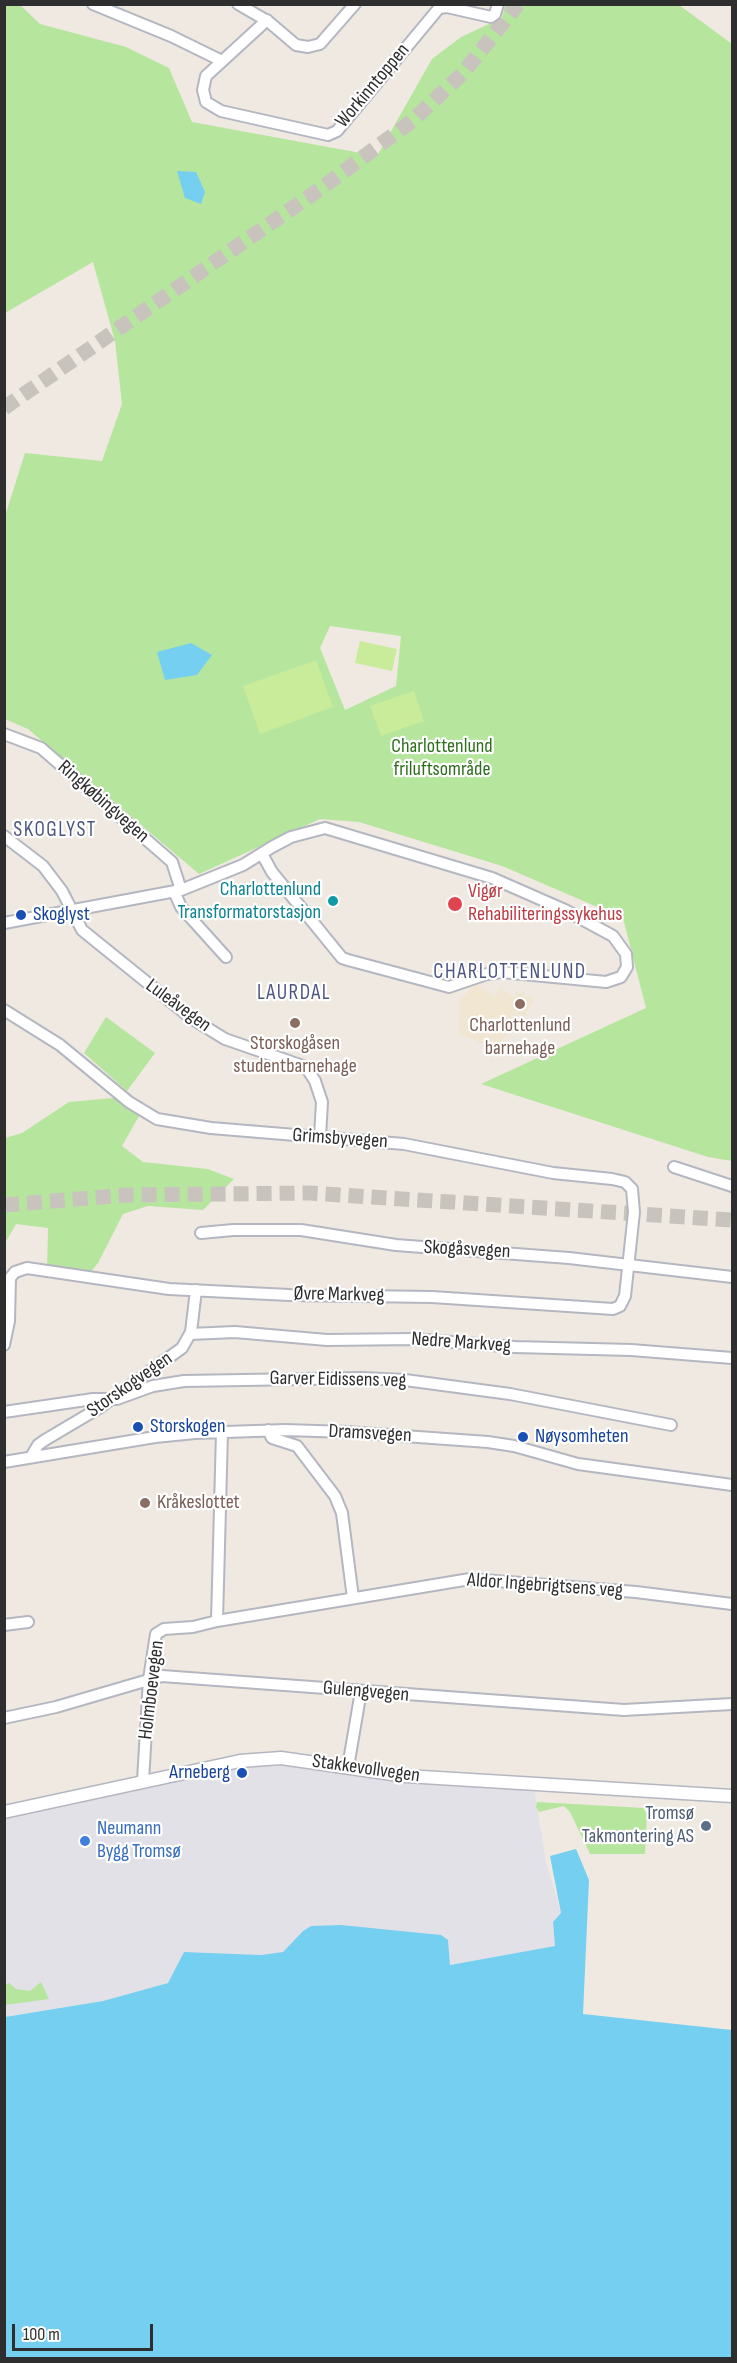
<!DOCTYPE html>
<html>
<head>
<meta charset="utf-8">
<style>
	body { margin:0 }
	#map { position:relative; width:737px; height:2363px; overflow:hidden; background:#efe9e1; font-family:"Sofia Sans Condensed",sans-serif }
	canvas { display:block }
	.frame { position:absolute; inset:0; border:6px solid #2e2e2e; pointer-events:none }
	.scale { position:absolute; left:12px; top:2324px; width:141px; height:27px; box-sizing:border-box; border:3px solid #2e2e2e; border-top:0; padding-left:8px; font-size:18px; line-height:21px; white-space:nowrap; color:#2e2e2e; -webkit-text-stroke:4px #fff; paint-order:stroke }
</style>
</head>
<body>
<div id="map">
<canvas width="737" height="2363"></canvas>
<div class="frame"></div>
<div class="scale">100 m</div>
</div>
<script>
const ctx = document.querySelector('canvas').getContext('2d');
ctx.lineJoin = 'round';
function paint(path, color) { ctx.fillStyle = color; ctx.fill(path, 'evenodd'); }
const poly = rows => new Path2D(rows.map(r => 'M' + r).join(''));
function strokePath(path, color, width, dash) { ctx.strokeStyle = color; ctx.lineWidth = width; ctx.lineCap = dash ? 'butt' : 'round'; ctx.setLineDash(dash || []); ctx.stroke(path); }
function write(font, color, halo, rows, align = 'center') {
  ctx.font = font + ' "Sofia Sans Condensed",sans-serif'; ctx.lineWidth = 4.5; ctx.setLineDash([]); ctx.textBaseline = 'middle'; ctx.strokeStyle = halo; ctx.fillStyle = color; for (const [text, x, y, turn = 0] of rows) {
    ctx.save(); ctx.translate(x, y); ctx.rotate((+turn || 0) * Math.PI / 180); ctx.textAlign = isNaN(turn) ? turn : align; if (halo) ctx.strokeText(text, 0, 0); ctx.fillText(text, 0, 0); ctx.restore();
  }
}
paint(poly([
	[282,1755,387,1772,550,1782,601,1781,653,1786,534,1788,546,1862,561,1913,553,1922,556,1946,450,1965,448,1941,441,1935,341,1925,311,1926,303,1931,283,1952,261,1955,184,1952,168,1983,103,2001,5,2017,5,1815]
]), '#e3e1e8');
paint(poly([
	[478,985,495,997,500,988,514,997,518,991,534,999,525,1017,517,1013,516,1019,509,1019,501,1051,459,1034,460,1000,474,986]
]), '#f0e6d1');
paint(poly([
	[5,5,20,5,40,24,126,47,169,68,192,122,377,156,432,59,461,37,502,18,505,5,679,5,732,44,732,1161,708,1157,481,1084,646,1008,623,918,502,866,359,822,320,819,199,874,28,729,5,719,5,516,25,453,102,461,122,404,115,341,93,262,5,313],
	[330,626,401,636,396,686,345,710,320,648],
	[106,1017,155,1053,127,1091,84,1053],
	[124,1097,139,1116,122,1146,143,1162,208,1169,234,1179,203,1210,148,1206,123,1214,98,1263,88,1275,47,1272,48,1228,16,1224,5,1243,5,1138,22,1133,69,1102],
	[537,1802,644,1808,645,1812,647,1812,645,1854,590,1854,570,1812,564,1806,539,1812,536,1807],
	[41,1982,49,1999,5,2005,5,1985,9,1983,16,1989,30,1991]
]), '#b6e59e');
paint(poly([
	[360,641,397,649,392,671,355,663],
	[316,660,333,707,260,734,243,686],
	[414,691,424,721,381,736,370,706]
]), '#c9ec9a');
paint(poly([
	[177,171,196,172,205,192,201,204,185,198],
	[191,643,212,655,197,675,165,680,157,652],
	[576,1849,589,1880,583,2014,732,2030,732,2358,5,2358,5,2017,103,2001,168,1983,184,1952,261,1955,283,1952,303,1931,311,1926,341,1925,441,1935,448,1940,450,1965,555,1946,553,1922,561,1913,550,1856]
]), '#75cff0');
strokePath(poly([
	[4,408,320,189,412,121,463,73,518,4],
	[4,1205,126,1195,309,1193,732,1220]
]), '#c8c4bd', 15, [15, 8]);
const minor = poly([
	[93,4,171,36,220,60],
	[238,4,269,22,296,45,308,47,320,44,355,4],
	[267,20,206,76,203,90,206,102,221,111,328,135,337,131,439,8,447,7,491,17,495,14,498,4],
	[4,734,41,748,172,862,181,890],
	[4,836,43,866,62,891,82,930,191,1018,225,1039,306,1067,315,1081,322,1102,320,1137],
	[174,891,181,907,226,957],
	[4,923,181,890,243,865,272,847,291,837,325,828,492,878,565,910,613,936,626,954,627,967,621,977,606,982,502,972,487,974,449,987,348,960,342,958,272,872,262,854],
	[4,1010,60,1045,129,1102,157,1119,211,1128,404,1144,553,1173,612,1179,625,1182,632,1189,634,1212,625,1296,620,1306,613,1309,432,1297,289,1295,169,1289,27,1268,15,1272,10,1278,9,1321,4,1345],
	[674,1167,732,1186],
	[201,1233,233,1230,301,1230,396,1245,569,1258,732,1277],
	[190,1334,235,1332,327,1340,413,1339,515,1347,631,1350,732,1358],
	[4,1412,93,1399,117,1399,153,1386,184,1381,362,1378,405,1380,510,1394,671,1425],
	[268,1430,272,1438,297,1446,335,1496,342,1513,353,1598],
	[31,1457,38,1445,45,1440,99,1408,182,1348,191,1332,196,1290],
	[4,1462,155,1437,195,1433,285,1430,348,1432,488,1442,514,1446,578,1464,732,1485],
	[217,1621,470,1579,636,1592,732,1604],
	[4,1625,28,1622],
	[4,1718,56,1707,162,1676,624,1710,732,1704],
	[348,1767,361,1691],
	[143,1781,149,1679,156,1634,164,1629,193,1627,217,1621,222,1432]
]);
const tertiary = poly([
	[4,1812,240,1761,281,1758,406,1776,732,1796]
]);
strokePath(minor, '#b4b7c1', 14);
strokePath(tertiary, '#b4b7c1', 15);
strokePath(minor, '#fff', 10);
strokePath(tertiary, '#fff', 12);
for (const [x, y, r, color] of [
	[333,901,6,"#0f9aa8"],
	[455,904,8,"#e0444e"],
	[21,915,6,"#1a4fb4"],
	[520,1004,6,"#8d6e63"],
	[295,1023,6,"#8d6e63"],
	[138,1427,6,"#1a4fb4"],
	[523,1437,6,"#1a4fb4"],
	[145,1503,6,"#8d6e63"],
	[242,1773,6,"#1a4fb4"],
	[706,1826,6,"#5c6f8a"],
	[85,1841,6,"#3f7fe0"]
]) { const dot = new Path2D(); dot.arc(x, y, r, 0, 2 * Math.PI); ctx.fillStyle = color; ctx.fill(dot); strokePath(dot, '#fff', 2); }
write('20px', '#2e2e2e', '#fff', [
	["Workinntoppen",373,86,-50],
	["Ringkøbingvegen",103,802,41],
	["Luleåvegen",178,1006,36],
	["Grimsbyvegen",340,1139,4],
	["Skogåsvegen",467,1250,3],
	["Øvre Markveg",339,1295,1],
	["Nedre Markveg",461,1343,4],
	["Garver Eidissens veg",338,1380,1],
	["Storskogvegen",130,1385,-35],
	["Dramsvegen",370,1434,3],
	["Aldor Ingebrigtsens veg",545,1586,4],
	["Holmboevegen",152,1690,-83],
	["Gulengvegen",366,1692,5],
	["Stakkevollvegen",366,1769,8]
]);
write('20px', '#2c6e1b', '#fff', [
	["Charlottenlund",442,747],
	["friluftsområde",442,770]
]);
write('20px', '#0d838f', '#fff', [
	["Charlottenlund",321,890],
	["Transformatorstasjon",321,913]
], 'right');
write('20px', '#be3a42', '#fff', [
	["Vigør",468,892],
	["Rehabiliteringssykehus",468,915]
], 'left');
write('20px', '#164399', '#fff', [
	["Skoglyst",33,915],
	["Storskogen",150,1427],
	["Nøysomheten",535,1437],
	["Arneberg",230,1773,"right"]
], 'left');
write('20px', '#785e54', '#fff', [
	["Charlottenlund",520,1026],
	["barnehage",520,1049],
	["Storskogåsen",295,1044],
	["studentbarnehage",295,1067],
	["Kråkeslottet",157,1503,"left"]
]);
write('20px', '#4e5e75', '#fff', [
	["Tromsø",694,1814],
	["Takmontering AS",694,1837]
], 'right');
write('20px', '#366cbe', '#fff', [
	["Neumann",97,1829],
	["Bygg Tromsø",97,1852]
], 'left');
ctx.letterSpacing = '1.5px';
write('21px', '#4d5680', '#fff', [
	["SKOGLYST",55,831],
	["CHARLOTTENLUND",510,973],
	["LAURDAL",294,994]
]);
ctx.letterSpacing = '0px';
</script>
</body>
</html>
